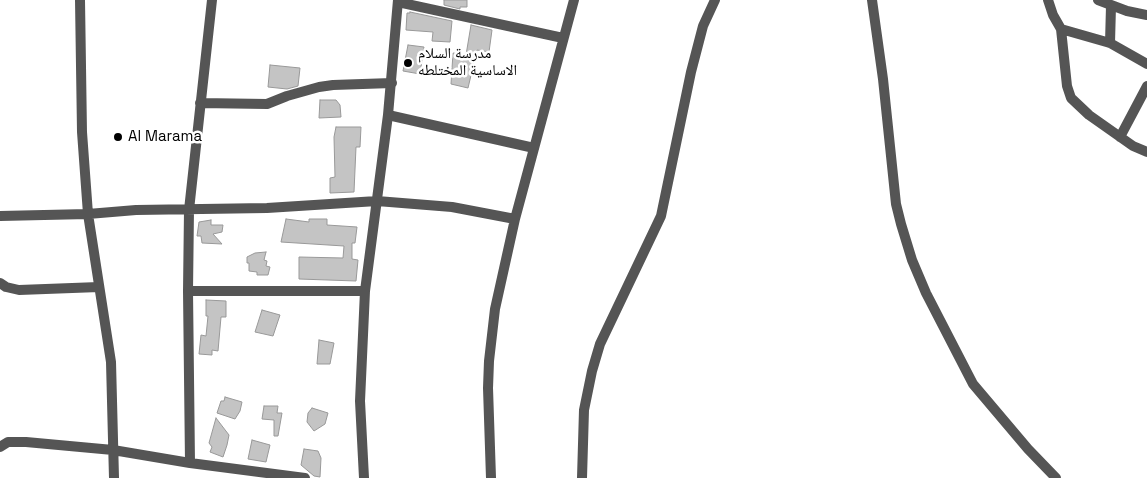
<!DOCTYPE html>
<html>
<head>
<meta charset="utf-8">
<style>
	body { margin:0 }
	canvas { display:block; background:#fff }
</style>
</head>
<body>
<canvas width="1147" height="478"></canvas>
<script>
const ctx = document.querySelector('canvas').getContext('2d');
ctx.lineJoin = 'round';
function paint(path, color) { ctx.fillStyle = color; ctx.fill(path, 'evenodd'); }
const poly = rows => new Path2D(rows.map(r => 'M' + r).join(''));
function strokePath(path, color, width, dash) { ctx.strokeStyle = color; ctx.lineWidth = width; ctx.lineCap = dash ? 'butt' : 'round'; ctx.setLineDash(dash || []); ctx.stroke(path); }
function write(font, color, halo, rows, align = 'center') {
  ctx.font = font + ' "Space Grotesk","Noto Naskh Arabic",sans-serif'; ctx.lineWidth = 5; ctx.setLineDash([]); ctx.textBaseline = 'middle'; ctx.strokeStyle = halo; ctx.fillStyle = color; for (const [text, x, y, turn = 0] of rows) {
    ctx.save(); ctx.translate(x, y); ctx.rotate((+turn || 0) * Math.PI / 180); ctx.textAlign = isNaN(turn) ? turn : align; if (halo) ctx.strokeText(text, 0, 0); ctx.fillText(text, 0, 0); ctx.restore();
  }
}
const building = poly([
	[444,0,467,0,467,7,460,7,460,9,444,5,444,0],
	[410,12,452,21,450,42,432,41,433,32,406,30,407,13,410,13,410,12],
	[471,25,492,30,489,52,477,50,468,88,451,84,453,53,466,55,471,25],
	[408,45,424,47,420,74,403,71,408,45],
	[270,65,300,68,298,86,287,89,268,87,270,65],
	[320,100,336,100,340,105,341,117,319,118,320,100],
	[336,127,361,127,360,147,356,147,354,192,330,193,330,178,335,177,334,137,336,127],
	[286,219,309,222,309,219,327,219,327,225,357,227,355,243,352,243,352,259,358,260,356,281,299,279,299,257,343,258,344,246,281,242,286,219],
	[211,220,211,225,223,225,222,232,213,234,222,244,202,243,201,236,197,236,199,222,211,220],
	[266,252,264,260,267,261,266,266,270,267,268,275,257,275,257,272,249,271,249,263,247,263,247,257,255,253,266,252],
	[206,300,226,301,226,317,221,317,218,351,212,350,212,355,199,354,201,335,206,336,208,316,206,316,206,300],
	[262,310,280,315,273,336,255,332,262,310],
	[319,340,334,343,330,364,317,364,319,340],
	[225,397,242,402,240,411,235,419,217,413,221,401,224,401,225,397],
	[264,406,278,406,277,413,282,413,278,436,274,436,274,420,262,419,264,406],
	[312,408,328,413,325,424,314,431,307,422,308,413,312,408],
	[216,418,229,435,227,445,223,457,210,452,212,447,209,443,216,418],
	[252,440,270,445,266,462,248,459,252,440],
	[304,449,318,451,321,458,320,477,314,476,301,465,304,449]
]);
paint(building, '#c4c4c4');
strokePath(building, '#999', 1);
strokePath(poly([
	[80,0,82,132,88,214,111,362,114,478],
	[872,0,883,79,896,204,901,224,912,260,926,293,973,384,1028,449,1056,478],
	[1048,0,1053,15,1061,29,1067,86,1071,98,1089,115,1133,146,1147,152],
	[1098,0,1127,11,1147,15],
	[398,2,563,38],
	[1061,29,1110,43,1147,64],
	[1110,43,1111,6],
	[200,103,267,104,287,96,319,87,333,85,392,83],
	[388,115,534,148],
	[1120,137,1147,86],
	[0,216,88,214,136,210,267,208,377,201,452,207,515,219],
	[0,283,6,287,19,290,99,287],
	[188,291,365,291],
	[0,447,8,442,26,442,113,450,190,463,305,478],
	[190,463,188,291,189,210,212,0],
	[364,478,360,401,365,291,388,115,398,0],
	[491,478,488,388,489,361,495,309,515,219,574,0]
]), '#555', 10);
strokePath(poly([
	[582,478,584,410,592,371,600,344,661,216,691,72,703,26,715,0]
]), '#555', 10);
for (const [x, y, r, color] of [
	[408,63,5,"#000"],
	[118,137,5,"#000"]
]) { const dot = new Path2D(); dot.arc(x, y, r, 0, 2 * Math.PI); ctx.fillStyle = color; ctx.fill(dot); strokePath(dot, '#fff', 2); }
write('15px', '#000', '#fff', [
	["مدرسة السلام",418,54],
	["الاساسية المختلطه",418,71],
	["Al Marama",128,137]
], 'left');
</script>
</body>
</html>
